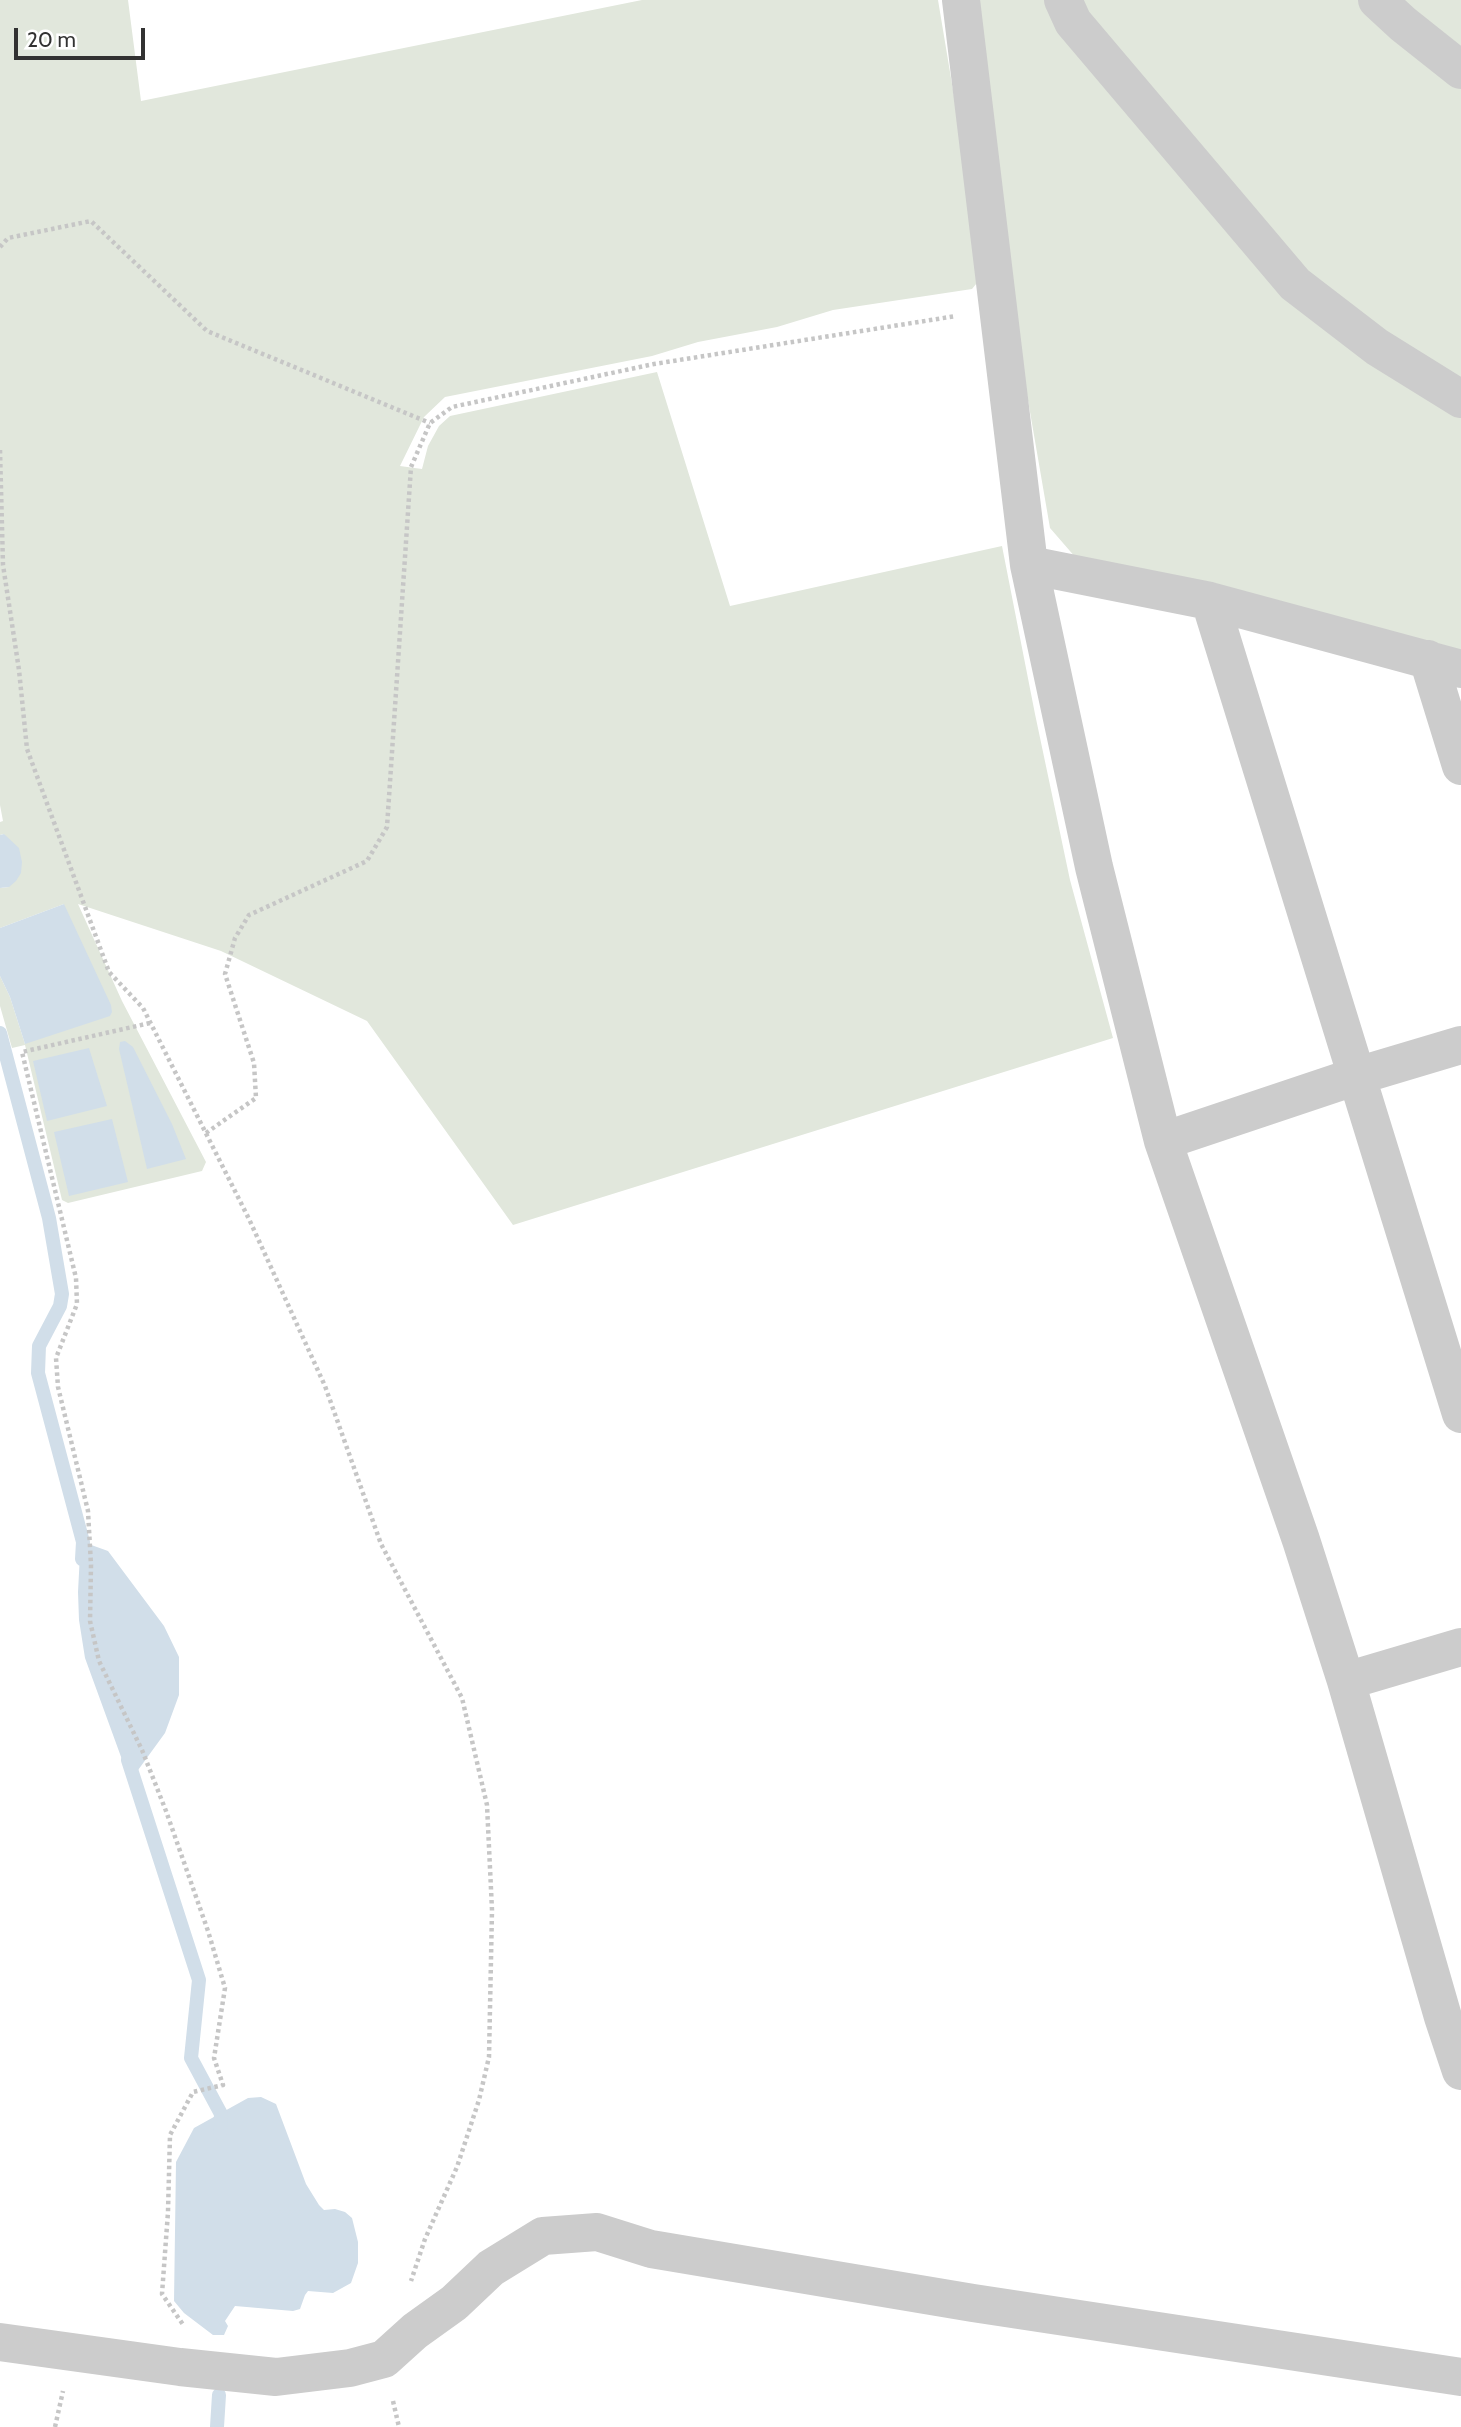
<!DOCTYPE html>
<html>
<head>
<meta charset="utf-8">
<style>
	body { margin:0 }
	#map { position:relative; width:1461px; height:2427px; overflow:hidden; background:#fff; font-family:Cabin,sans-serif }
	canvas { display:block }
	.scale { position:absolute; left:14px; top:28px; width:131px; height:32px; box-sizing:border-box; border:4px solid #323232; border-top:0; padding-left:9px; font-size:21px; line-height:24px; white-space:nowrap; color:#323232; -webkit-text-stroke:5px #fff; paint-order:stroke }
</style>
</head>
<body>
<div id="map">
<canvas width="1461" height="2427"></canvas>
<div class="scale">20 m</div>
</div>
<script>
const ctx = document.querySelector('canvas').getContext('2d');
ctx.lineJoin = 'round';
function paint(path, color) { ctx.fillStyle = color; ctx.fill(path, 'evenodd'); }
const poly = rows => new Path2D(rows.map(r => 'M' + r).join(''));
function strokePath(path, color, width, dash) { ctx.strokeStyle = color; ctx.lineWidth = width; ctx.lineCap = dash ? 'butt' : 'round'; ctx.setLineDash(dash || []); ctx.stroke(path); }
paint(poly([
	[0,0,128,0,141,101,642,0,938,0,983,270,981,278,972,289,833,310,777,327,698,342,652,356,445,397,424,417,400,466,422,469,428,446,439,426,450,416,657,372,730,606,1002,546,1035,714,1070,880,1113,1038,513,1225,367,1021,221,951,78,904,122,1001,206,1162,202,1171,68,1203,62,1200,25,1045,12,1048,0,1006,0,976,10,997,25,1044,64,904,0,928,0,888,9,887,4,834,0,835,0,822,3,821,0,805],
	[959,0,1461,0,1461,658,1076,558,1050,528]
]), '#e1e7dc');
paint(poly([
	[4,834,19,848,22,862,21,873,16,881,9,887,0,888,0,835],
	[64,904,111,1005,112,1012,110,1016,25,1044,10,997,0,976,0,928],
	[125,1041,133,1047,172,1124,186,1159,147,1169,119,1049,120,1042],
	[89,1048,107,1106,47,1121,33,1061],
	[112,1119,128,1182,69,1196,54,1132],
	[83,1542,108,1551,164,1626,179,1657,179,1695,165,1733,133,1777,128,1776,85,1658,79,1620,78,1592,80,1554],
	[261,2097,276,2104,306,2184,319,2205,324,2210,335,2209,345,2212,352,2218,358,2242,358,2263,351,2283,333,2293,308,2291,305,2295,300,2309,293,2311,235,2306,225,2321,228,2326,224,2335,213,2335,184,2313,174,2301,176,2162,194,2128,248,2098]
]), '#d1dee9');
strokePath(poly([
	[0,1033,49,1218,62,1294,60,1306,39,1346,38,1373,83,1542,82,1559],
	[128,1760,199,1980,191,2058,221,2114,220,2133],
	[217,2427,219,2395]
]), '#d1dee9', 14);
strokePath(poly([
	[0,247,8,238,91,221,207,331,430,423],
	[0,450,3,565,19,670,27,749,109,972,143,1008,249,1219,325,1386,381,1544,462,1698,487,1805,492,1910,489,2057,479,2100,457,2167,425,2239,411,2281],
	[150,1023,22,1052,76,1278,77,1304,56,1358,58,1387,88,1511,91,1565,90,1621,99,1661,142,1750,166,1811,208,1931,225,1988,214,2058,223,2085,193,2092,170,2135,168,2212,162,2294,184,2326],
	[206,1133,256,1098,254,1063,225,974,235,938,249,915,367,861,387,827,411,467,430,423,452,407,654,364,956,316],
	[393,2401,399,2427],
	[55,2427,63,2391]
]), '#c6c6c6', 4.5, [3.5, 3.5]);
strokePath(poly([
	[961,0,1029,565,1094,867,1163,1141,1301,1540,1346,1681,1443,2017,1461,2071],
	[1063,0,1073,22,1295,284,1377,347,1461,399],
	[1377,0,1403,24,1461,70],
	[1029,565,1210,601,1461,669],
	[1210,601,1461,1414],
	[1428,659,1461,766],
	[1163,1141,1357,1076,1461,1045],
	[1346,1681,1461,1647],
	[0,2342,180,2367,276,2377,350,2368,384,2359,415,2331,454,2303,491,2268,543,2236,597,2232,651,2249,973,2303,1461,2377]
]), '#ccc', 38);
</script>
</body>
</html>
